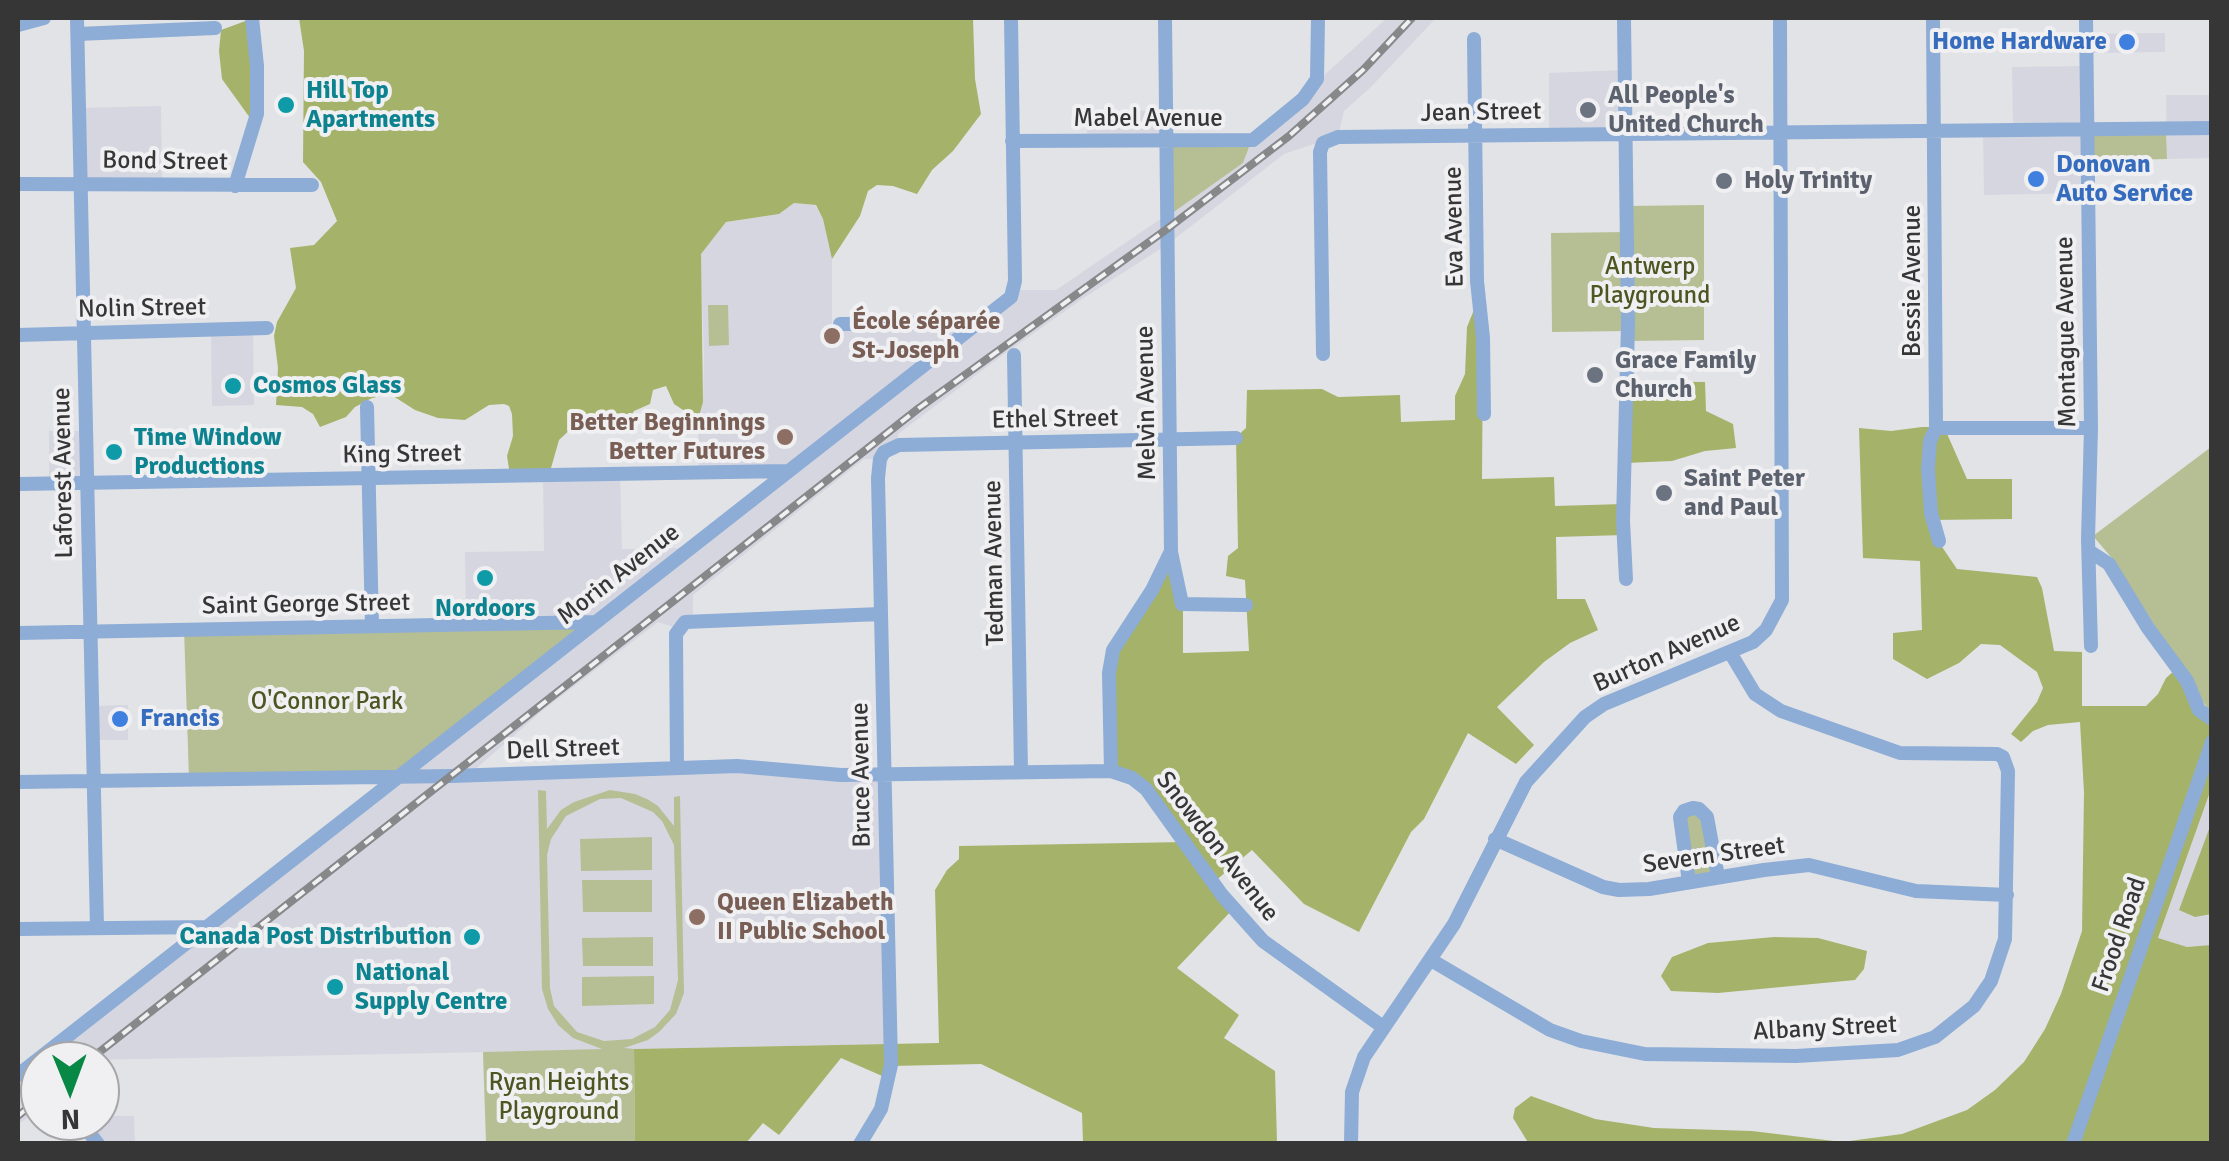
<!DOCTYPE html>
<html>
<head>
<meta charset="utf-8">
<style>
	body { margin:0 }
	#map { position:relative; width:2229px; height:1161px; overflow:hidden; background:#e2e3e6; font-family:Signika,sans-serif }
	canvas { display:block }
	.frame { position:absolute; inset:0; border:20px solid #363637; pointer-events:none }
	.north { position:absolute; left:20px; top:1041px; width:100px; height:100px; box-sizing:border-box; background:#f0f0f3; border:2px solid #a6a6a8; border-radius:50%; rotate:179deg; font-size:28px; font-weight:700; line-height:40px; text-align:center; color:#363637 }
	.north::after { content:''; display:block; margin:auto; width:35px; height:45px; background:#078844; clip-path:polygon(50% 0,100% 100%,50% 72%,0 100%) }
</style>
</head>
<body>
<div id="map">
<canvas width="2229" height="1161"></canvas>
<div class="frame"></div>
<div class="north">N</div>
</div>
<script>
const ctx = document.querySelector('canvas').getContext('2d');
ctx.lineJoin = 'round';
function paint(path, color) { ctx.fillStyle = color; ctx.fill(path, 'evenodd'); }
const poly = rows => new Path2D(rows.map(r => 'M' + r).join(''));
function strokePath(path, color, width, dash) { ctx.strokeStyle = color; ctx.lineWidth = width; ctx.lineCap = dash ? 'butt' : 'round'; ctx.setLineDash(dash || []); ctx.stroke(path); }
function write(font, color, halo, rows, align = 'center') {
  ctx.font = font + ' Signika,sans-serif'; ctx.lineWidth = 8; ctx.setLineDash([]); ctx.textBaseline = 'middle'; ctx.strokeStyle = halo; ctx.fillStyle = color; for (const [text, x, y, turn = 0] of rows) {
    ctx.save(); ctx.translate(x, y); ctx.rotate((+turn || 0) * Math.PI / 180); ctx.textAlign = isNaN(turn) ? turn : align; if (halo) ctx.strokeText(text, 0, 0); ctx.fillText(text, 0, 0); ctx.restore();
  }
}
paint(poly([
	[1387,18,1436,18,1371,87,1344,111,1338,136,1284,154,1168,244,1085,297,1000,357,898,434,899,444,879,459,864,459,693,595,693,619,677,628,658,622,543,710,471,773,736,766,884,774,889,1044,40,1061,40,1107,18,1125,18,1074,397,776,466,624,465,552,544,551,543,475,620,473,622,549,689,548,786,472,699,472,698,420,703,402,704,354,700,254,726,222,779,214,794,203,815,205,823,219,832,259,832,324,979,323,1013,290,1056,290,1243,163,1251,142],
	[2165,33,2165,52,2087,53,2087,34],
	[2087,66,2088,193,1984,195,1983,129,2013,127,2012,67],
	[1626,70,1627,133,1549,133,1549,73],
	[2166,95,2211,95,2211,158,2167,159],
	[161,106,162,184,82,184,80,108],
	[1165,110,1166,141,1087,141,1087,112],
	[253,329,254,405,212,406,211,330],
	[49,431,85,431,87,482,49,483],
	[128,705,128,740,93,740,93,706],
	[2211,789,2211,945,2187,947,2158,939],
	[100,1116,134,1116,135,1143,100,1143,82,1121,100,1121]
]), '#d5d6e0');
paint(poly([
	[2087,127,2166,127,2167,159,2088,161],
	[1167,142,1251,142,1243,163,1168,216],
	[1704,205,1704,340,1629,341,1628,331,1552,332,1551,233,1627,232,1628,206],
	[708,305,728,305,729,345,709,346],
	[2211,447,2211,714,2111,557,2093,536],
	[595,621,397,776,189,779,184,629],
	[538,790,546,791,547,829,561,810,574,802,610,790,635,794,647,799,658,806,674,826,674,797,680,796,684,993,676,1014,659,1032,648,1040,624,1048,634,1049,635,1143,486,1143,483,1052,602,1049,573,1038,558,1025,548,1009,542,989],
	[621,798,653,812,662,821,674,845,678,980,670,1010,655,1027,632,1039,604,1041,577,1032,554,1006,550,988,547,855,551,839,566,816,600,799],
	[1699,810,1717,875,1690,880,1685,812],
	[652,837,652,870,581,871,580,839],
	[582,880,652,880,652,912,583,912],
	[653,937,653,966,583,966,582,938],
	[654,976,654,1004,582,1006,582,977]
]), '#b6bf94');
paint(poly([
	[299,18,973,18,975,79,981,114,953,151,932,170,917,194,893,186,877,185,868,191,860,216,832,259,823,219,816,205,794,203,779,214,726,222,701,254,703,402,698,420,674,404,666,386,653,390,650,404,634,411,628,421,592,416,576,424,559,440,549,475,510,475,507,456,513,436,512,414,509,406,504,404,489,405,465,420,438,418,415,410,390,394,372,398,355,407,346,417,320,427,313,414,302,407,276,405,278,368,274,336,277,322,296,288,290,248,314,245,337,221,321,182,303,162,304,51],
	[251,19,253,122,222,79,219,51,221,30],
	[1478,300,1483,338,1482,479,1554,477,1555,506,1624,504,1624,535,1556,537,1557,599,1585,599,1598,630,1570,643,1544,662,1497,707,1534,745,1516,764,1468,733,1424,819,1411,832,1359,932,1304,904,1252,850,1214,882,1234,908,1177,968,1239,1015,1224,1038,1275,1071,1277,1143,1083,1143,1082,1113,981,1064,891,1066,889,1079,841,1058,779,1135,763,1123,746,1143,635,1143,634,1049,939,1043,935,890,947,870,959,859,959,846,1185,842,1158,804,1111,770,1111,662,1172,551,1183,603,1183,653,1249,651,1245,580,1226,576,1228,556,1238,548,1236,437,1246,428,1247,390,1322,389,1338,397,1400,395,1401,422,1455,420,1455,396,1465,374,1467,327],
	[1628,381,1705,382,1706,411,1733,424,1736,448,1705,451,1672,461,1626,463],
	[1922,427,1944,427,1967,479,2012,479,2012,519,1932,520,1938,541,1957,569,2037,577,2042,588,2054,651,2082,652,2082,706,2146,706,2158,694,2166,678,2182,664,2202,704,2211,714,2211,789,2158,938,2187,947,2211,945,2211,1143,1529,1144,1513,1118,1515,1108,1531,1096,1595,1119,1654,1128,1752,1131,1842,1142,1902,1134,1967,1110,1995,1090,2024,1062,2045,1029,2061,994,2082,931,2084,792,2080,722,2048,725,2033,731,2021,742,2011,734,2037,702,2043,688,2037,672,2000,645,1981,644,1959,663,1927,679,1893,659,1893,633,1922,630,1920,561,1863,558,1859,428,1891,431],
	[2211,824,2211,914,2195,917,2179,910],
	[1774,937,1818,938,1867,951,1864,969,1855,980,1718,993,1671,991,1661,976,1672,957,1708,943]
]), '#a5b26a');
strokePath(poly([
	[77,18,97,928],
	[1624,18,1628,324,1623,521,1626,579],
	[1933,18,1936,428,1930,441,1928,469,1931,513,1939,541],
	[2086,18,2091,428,2088,539,2091,646],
	[18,25,44,18],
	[78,34,215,28],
	[1474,39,1477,281,1483,338,1484,414],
	[1012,141,1253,140,1303,99,1317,79,1318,18],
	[18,184,312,185],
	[235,186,257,114,257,66,252,18],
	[840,324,979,323],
	[18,335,267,328],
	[1323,354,1320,152,1323,143,1338,137,2212,128],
	[1014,355,1021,771],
	[367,407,372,626],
	[1936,428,2091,428],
	[18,484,787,471],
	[2089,551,2109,564,2148,628,2187,681,2199,710,2212,719],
	[1171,552,1182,604,1246,605],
	[18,633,595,622],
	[677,768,676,634,685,622,880,614],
	[1111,771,1109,673,1113,650,1152,590,1171,551,1165,18],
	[18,782,452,776,737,766,841,775,1111,771,1132,778,1146,789,1222,895,1263,941,1383,1027],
	[1495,839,1603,887,1619,890,1649,889,1764,870,1809,865,1916,891,2007,895],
	[1689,882,1680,817,1684,811,1693,808,1699,809,1707,817,1718,877],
	[18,929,209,927],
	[1431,960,1550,1030,1581,1041,1645,1054,1796,1056,1898,1050,1935,1037,1974,1006,1991,981,2005,939,2008,771,2003,757,1997,754,1900,753,1781,711,1755,694,1731,654],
	[18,1075,1011,297,1015,281,1011,18],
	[80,1121,98,1144],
	[860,1144,881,1109,891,1065,878,478,880,459,884,452,899,445,1236,438],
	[1351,1144,1352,1092,1364,1057,1454,924,1526,782,1585,717,1604,704,1753,642,1766,630,1782,600,1780,18],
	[2073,1144,2212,742]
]), '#8dacd6', 14);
const rail = poly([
	[88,1061,919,408,1167,229,1289,136,1363,70,1412,18],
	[18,1116,40,1098]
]);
strokePath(rail, '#87888a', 8);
strokePath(rail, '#f0f0f3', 4, [11]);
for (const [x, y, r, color] of [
	[2127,42,10,"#3f7fe0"],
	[286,105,10,"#0f9aa8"],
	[1588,110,10,"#6b7280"],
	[2036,179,10,"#3f7fe0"],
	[1724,181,10,"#6b7280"],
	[832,336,10,"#8d6e63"],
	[1595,375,10,"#6b7280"],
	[233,386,10,"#0f9aa8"],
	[785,437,10,"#8d6e63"],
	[114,452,10,"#0f9aa8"],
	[1664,493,10,"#6b7280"],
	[485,578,10,"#0f9aa8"],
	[120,719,10,"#3f7fe0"],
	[697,917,10,"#8d6e63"],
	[472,937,10,"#0f9aa8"],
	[335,987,10,"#0f9aa8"]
]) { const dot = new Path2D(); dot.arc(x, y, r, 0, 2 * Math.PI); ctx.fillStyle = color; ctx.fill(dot); strokePath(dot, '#f0f0f3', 4); }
write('bold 25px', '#366cbe', '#f0f0f3', [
	["Home Hardware",2107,42,"right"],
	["Donovan",2056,165],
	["Auto Service",2056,194],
	["Francis",140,719]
], 'left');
write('bold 25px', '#0d838f', '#f0f0f3', [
	["Hill Top",306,91],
	["Apartments",306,120],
	["Cosmos Glass",253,386],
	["Time Window",134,438],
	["Productions",134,467],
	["Nordoors",485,609,"center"],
	["Canada Post Distribution",452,937,"right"],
	["National",355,973],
	["Supply Centre",355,1002]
], 'left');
write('bold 25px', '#5b616d', '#f0f0f3', [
	["All People's",1608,96],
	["United Church",1608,125],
	["Holy Trinity",1744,181],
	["Grace Family",1615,361],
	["Church",1615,390],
	["Saint Peter",1684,479],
	["and Paul",1684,508]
], 'left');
write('25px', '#363637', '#f0f0f3', [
	["Jean Street",1481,113,-1],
	["Mabel Avenue",1148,119],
	["Bond Street",165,162,1],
	["Eva Avenue",1455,227,-91],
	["Bessie Avenue",1913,281,-90],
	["Nolin Street",142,309,-1],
	["Montague Avenue",2067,332,-91],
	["Melvin Avenue",1147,403,-91],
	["Ethel Street",1055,420,-1],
	["King Street",402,455,-1],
	["Laforest Avenue",64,473,-91],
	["Tedman Avenue",995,563,-91],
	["Morin Avenue",619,575,-38],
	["Saint George Street",306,605,-1],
	["Burton Avenue",1667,654,-24],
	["Dell Street",563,750,-2],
	["Bruce Avenue",862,775,-91],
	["Snowdon Avenue",1217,847,52],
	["Severn Street",1714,856,-8],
	["Frood Road",2120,935,-71],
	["Albany Street",1825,1029,-3]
]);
write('25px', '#4d5520', '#f0f0f3', [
	["Antwerp",1650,267],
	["Playground",1650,296],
	["O'Connor Park",327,702],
	["Ryan Heights",559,1083],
	["Playground",559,1112]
]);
write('bold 25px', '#785e54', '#f0f0f3', [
	["École séparée",852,322],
	["St-Joseph",852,351],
	["Better Beginnings",765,423,"right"],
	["Better Futures",765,452,"right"],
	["Queen Elizabeth",717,903],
	["II Public School",717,932]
], 'left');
</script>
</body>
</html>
